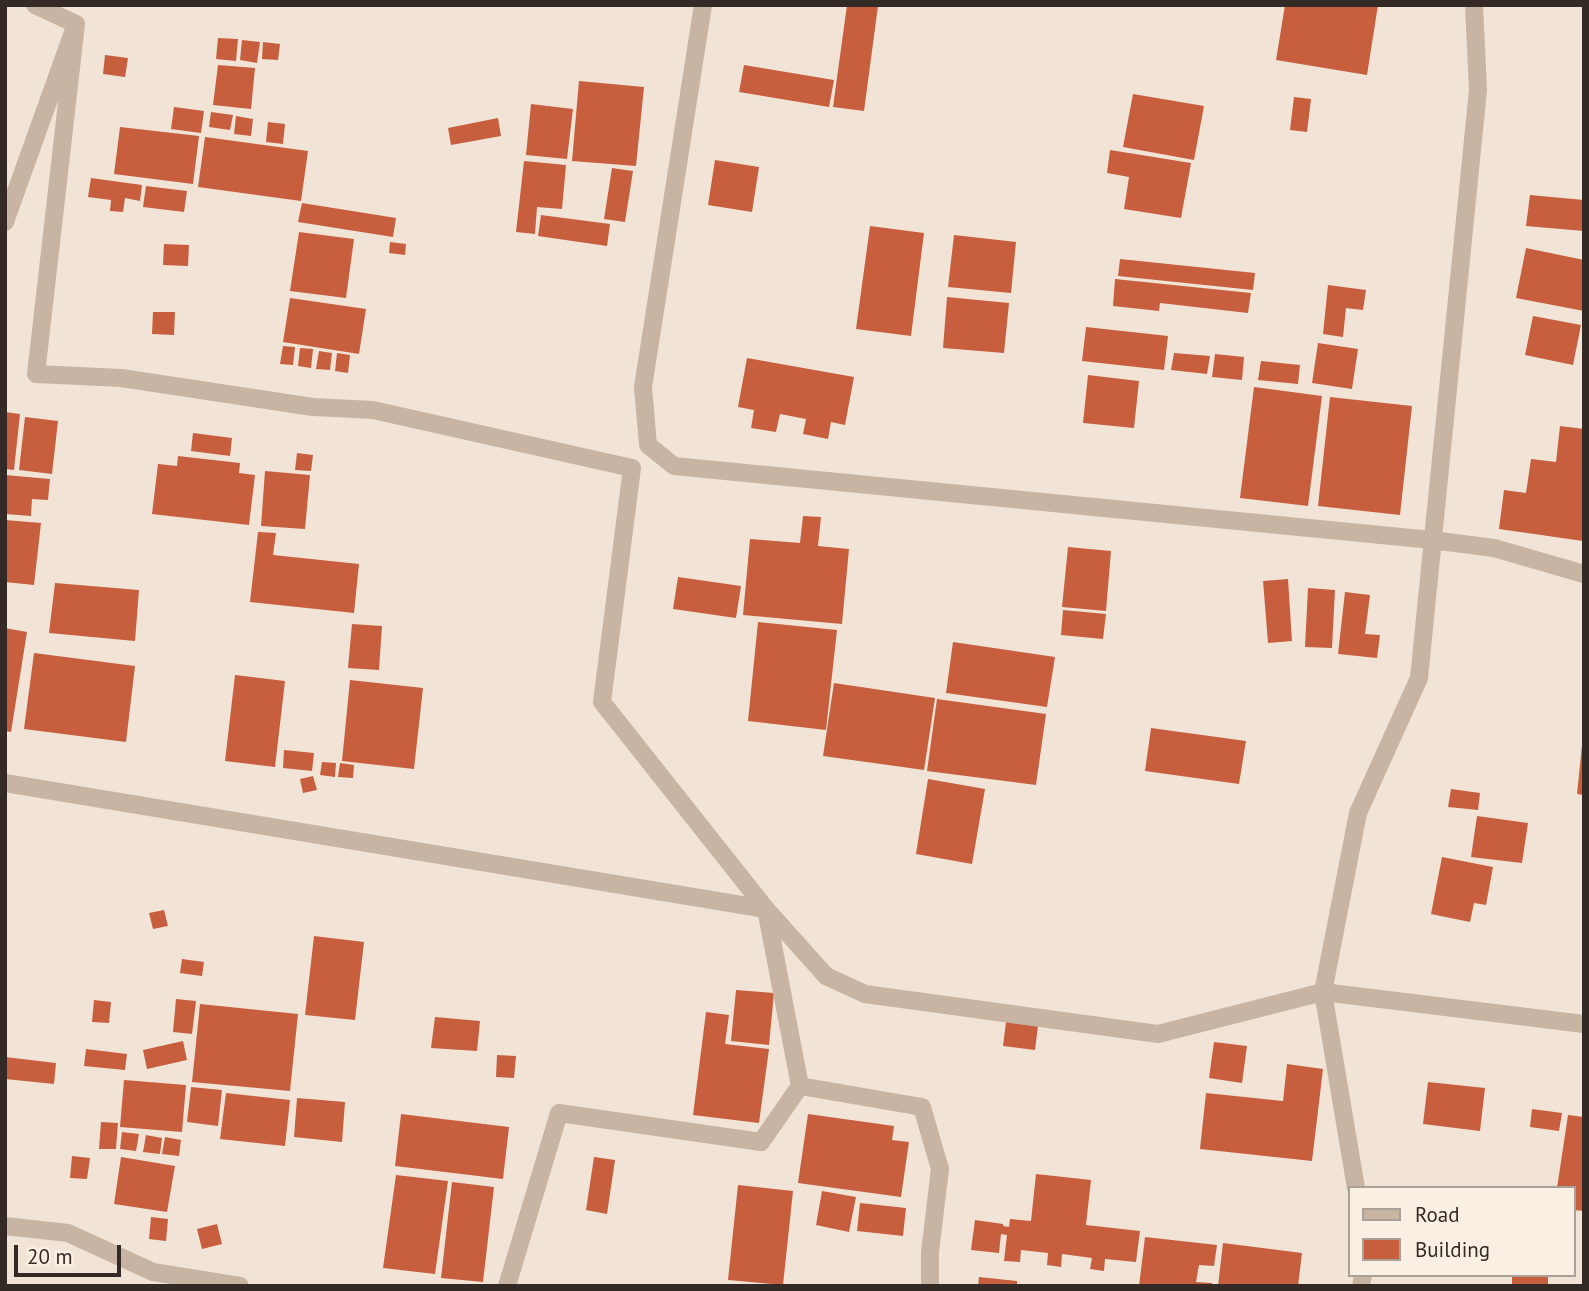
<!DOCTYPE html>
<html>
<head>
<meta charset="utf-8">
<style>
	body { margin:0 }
	#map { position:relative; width:1589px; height:1291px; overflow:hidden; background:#f1e4d7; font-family:"PT Sans",sans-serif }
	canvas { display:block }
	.frame { position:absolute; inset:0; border:7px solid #332a25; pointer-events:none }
	.legend { position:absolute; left:1348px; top:1186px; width:228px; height:91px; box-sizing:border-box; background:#f9efe3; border:2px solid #aaa097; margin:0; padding:9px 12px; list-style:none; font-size:21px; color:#332a25 }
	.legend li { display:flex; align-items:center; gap:14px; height:35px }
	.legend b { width:35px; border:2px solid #aaa097 }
	.scale { position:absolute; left:14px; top:1245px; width:107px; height:32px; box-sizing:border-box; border:4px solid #332a25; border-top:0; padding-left:9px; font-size:21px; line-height:24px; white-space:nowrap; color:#332a25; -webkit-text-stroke:5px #f9efe3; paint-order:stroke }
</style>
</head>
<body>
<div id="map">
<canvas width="1589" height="1291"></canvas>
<div class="frame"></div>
<ul class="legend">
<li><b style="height:9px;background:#c8b4a3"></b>Road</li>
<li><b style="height:19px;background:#c75f3f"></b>Building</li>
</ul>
<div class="scale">20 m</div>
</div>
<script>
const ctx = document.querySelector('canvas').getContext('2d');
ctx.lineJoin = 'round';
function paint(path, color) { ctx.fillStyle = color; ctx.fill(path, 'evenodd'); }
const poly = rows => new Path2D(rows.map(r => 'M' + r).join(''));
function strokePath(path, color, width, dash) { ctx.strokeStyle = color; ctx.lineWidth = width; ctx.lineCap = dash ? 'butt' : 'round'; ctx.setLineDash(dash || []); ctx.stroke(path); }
paint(poly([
	[847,5,878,6,864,111,833,107],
	[1285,5,1378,5,1367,75,1276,60],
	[218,38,238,39,236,61,216,59],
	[242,40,260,42,257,63,240,60],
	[263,42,280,44,278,60,262,59],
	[105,55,128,58,125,77,103,74],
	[218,65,255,68,251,109,213,105],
	[744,65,834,80,829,107,739,92],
	[579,81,644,87,636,166,572,161],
	[1133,94,1204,106,1194,160,1123,147],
	[1294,97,1311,99,1307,132,1290,130],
	[531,104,573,109,567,159,526,155],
	[174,107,204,111,201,133,171,129],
	[211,112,233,115,230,130,209,127],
	[236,116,253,119,251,136,234,134],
	[498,118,501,136,451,145,448,128],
	[268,122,285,124,283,144,266,142],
	[120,127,199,136,193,184,114,174],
	[205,137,308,151,301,201,198,187],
	[1110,150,1191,163,1181,218,1124,209,1129,177,1107,173],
	[715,160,759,167,752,212,708,205],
	[524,161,566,165,562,209,537,207,535,234,516,232],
	[612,168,633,171,625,222,604,219],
	[91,178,142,185,140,201,125,198,123,212,110,211,111,200,88,197],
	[146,186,187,191,184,212,143,207],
	[1530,195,1584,200,1584,231,1526,226],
	[302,203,396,218,393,237,298,222],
	[541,215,610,224,607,246,538,236],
	[870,226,924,233,911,336,856,329],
	[299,232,354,239,346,298,290,291],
	[954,235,1016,242,1011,293,948,287],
	[390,242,406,244,405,255,389,253],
	[164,244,189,245,188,266,163,265],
	[1526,248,1584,260,1584,311,1516,298],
	[1120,259,1255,273,1253,290,1118,276],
	[1115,279,1251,293,1248,313,1160,303,1159,311,1113,306],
	[1328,285,1366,290,1363,310,1346,308,1343,337,1323,334],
	[947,297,1009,303,1004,353,943,348],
	[290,298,366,309,359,354,283,342],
	[153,312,175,312,174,335,152,334],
	[1533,316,1581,325,1573,365,1525,355],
	[1086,327,1168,336,1164,370,1082,361],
	[1318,343,1358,349,1352,389,1312,383],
	[283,346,295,347,293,365,280,364],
	[300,348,313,349,311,368,298,366],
	[319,351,332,353,330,370,316,369],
	[337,353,350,355,348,373,335,371],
	[1174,353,1210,356,1207,374,1171,370],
	[1215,354,1244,357,1242,380,1212,377],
	[747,358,854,377,845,425,831,422,828,439,803,434,806,419,780,414,776,432,751,428,754,410,738,407],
	[1261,361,1300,365,1298,384,1258,380],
	[1088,375,1139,381,1134,428,1083,423],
	[1254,387,1322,396,1308,506,1240,498],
	[1330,397,1412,406,1400,515,1318,506],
	[5,412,20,414,14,470,5,469],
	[25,417,58,421,52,474,19,470],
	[1560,426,1584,429,1583,541,1499,529,1504,490,1526,493,1531,459,1556,462],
	[193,433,232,438,230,456,191,451],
	[297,453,313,455,311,471,295,470],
	[178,456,240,463,239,473,255,475,249,525,152,514,158,464,177,466],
	[265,471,310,475,305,529,261,526],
	[5,475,50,479,48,500,32,499,31,516,5,514],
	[803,516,821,517,818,546,849,549,842,624,743,615,750,539,800,543],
	[5,520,41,523,34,585,5,582],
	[258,532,276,533,273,555,359,564,354,613,250,602],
	[1068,547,1111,551,1106,611,1062,607],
	[678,577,741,586,736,618,673,609],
	[1288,579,1292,641,1268,643,1263,581],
	[55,583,139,590,135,641,49,633],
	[1308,588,1335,590,1332,648,1305,647],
	[1345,592,1370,595,1365,634,1380,635,1377,658,1338,654],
	[1063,610,1106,614,1103,639,1061,635],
	[758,622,837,630,826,730,748,721],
	[352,624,382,626,379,670,348,668],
	[5,628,27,632,11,732,5,731],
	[953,642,1055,657,1047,707,946,693],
	[34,653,135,666,126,742,24,729],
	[235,675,285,681,275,767,225,761],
	[350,680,423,688,414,769,342,761],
	[834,683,935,698,924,770,823,756],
	[937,699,1046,714,1036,785,927,771],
	[1151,728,1246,741,1239,784,1145,771],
	[1582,745,1584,745,1584,795,1577,794],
	[284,750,314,753,312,771,283,768],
	[322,762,336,763,335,777,320,775],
	[340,763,354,765,353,778,338,777],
	[313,776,317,790,303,793,300,779],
	[928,779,985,789,972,864,916,854],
	[1451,789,1480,793,1478,810,1448,807],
	[1477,816,1528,823,1522,863,1471,857],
	[1442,857,1493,867,1486,905,1474,903,1470,922,1431,914],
	[164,910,168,926,153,929,149,913],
	[314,936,364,942,355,1020,305,1015],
	[182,959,204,962,202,976,180,973],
	[736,990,774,993,769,1045,731,1041],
	[176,999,196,1001,192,1034,173,1032],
	[94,1000,111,1002,109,1023,92,1022],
	[200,1004,298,1014,290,1091,192,1082],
	[706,1012,729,1015,725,1044,769,1049,759,1123,693,1115],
	[435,1017,480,1021,477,1051,431,1048],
	[1006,1022,1038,1026,1035,1050,1003,1046],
	[183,1041,187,1060,147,1069,143,1050],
	[1214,1042,1247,1046,1242,1083,1209,1078],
	[86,1049,127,1054,125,1070,84,1066],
	[497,1055,516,1056,514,1078,496,1077],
	[5,1057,56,1063,54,1084,5,1079],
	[1287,1064,1323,1069,1312,1161,1200,1149,1206,1093,1283,1101],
	[124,1080,186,1085,182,1132,120,1127],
	[1428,1082,1485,1088,1480,1131,1423,1124],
	[191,1087,222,1090,218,1126,187,1122],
	[226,1093,290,1100,285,1146,220,1139],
	[297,1098,345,1102,342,1142,294,1137],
	[1532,1109,1562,1113,1559,1131,1530,1127],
	[401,1114,509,1127,503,1179,395,1166],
	[808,1114,894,1126,892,1140,909,1142,901,1197,798,1183],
	[1568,1115,1584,1117,1584,1211,1573,1210,1573,1188,1557,1188],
	[101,1122,118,1123,116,1149,99,1149],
	[122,1132,139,1134,136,1151,120,1149],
	[146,1135,162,1138,160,1154,143,1152],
	[165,1137,181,1140,179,1156,162,1154],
	[72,1156,90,1158,87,1179,70,1178],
	[121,1157,175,1166,167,1212,114,1204],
	[594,1157,615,1160,607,1214,586,1210],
	[1036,1174,1091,1180,1086,1225,1140,1231,1136,1262,1105,1259,1104,1271,1090,1269,1092,1258,1062,1254,1061,1267,1047,1265,1048,1253,1021,1250,1020,1262,1004,1261,1007,1235,1001,1234,999,1253,971,1250,975,1220,1003,1224,1003,1226,1009,1227,1010,1219,1031,1221],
	[396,1175,448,1181,435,1274,383,1268],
	[452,1182,494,1187,483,1282,441,1278],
	[738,1185,793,1191,783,1285,728,1280],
	[822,1191,856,1197,849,1232,816,1225],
	[860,1203,906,1208,903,1236,857,1231],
	[151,1217,168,1219,166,1241,149,1239],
	[217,1224,222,1244,202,1249,197,1229],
	[1145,1237,1217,1245,1214,1266,1199,1265,1196,1282,1212,1283,1212,1286,1139,1286],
	[1223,1243,1302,1253,1298,1286,1218,1286],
	[1512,1275,1548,1275,1548,1286,1512,1286],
	[979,1277,1017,1281,1017,1286,978,1286]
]), '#c75f3f');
strokePath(poly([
	[703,5,643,387,648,445,674,466,1432,540,1494,548,1584,574],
	[76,24,36,374,121,378,313,407,373,410,632,468,602,702,766,909,826,976,865,994,1158,1034,1323,992,1584,1024],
	[5,222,76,24,35,5],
	[5,783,766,909,800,1086,922,1107,940,1169,930,1252,930,1286],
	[1356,1188,1323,992,1358,813,1419,678,1478,90,1474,5],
	[5,1226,68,1233,153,1272,240,1286],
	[507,1286,559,1113,761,1142,800,1086],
	[1361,1286,1363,1275]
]), '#c8b4a3', 18);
</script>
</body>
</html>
